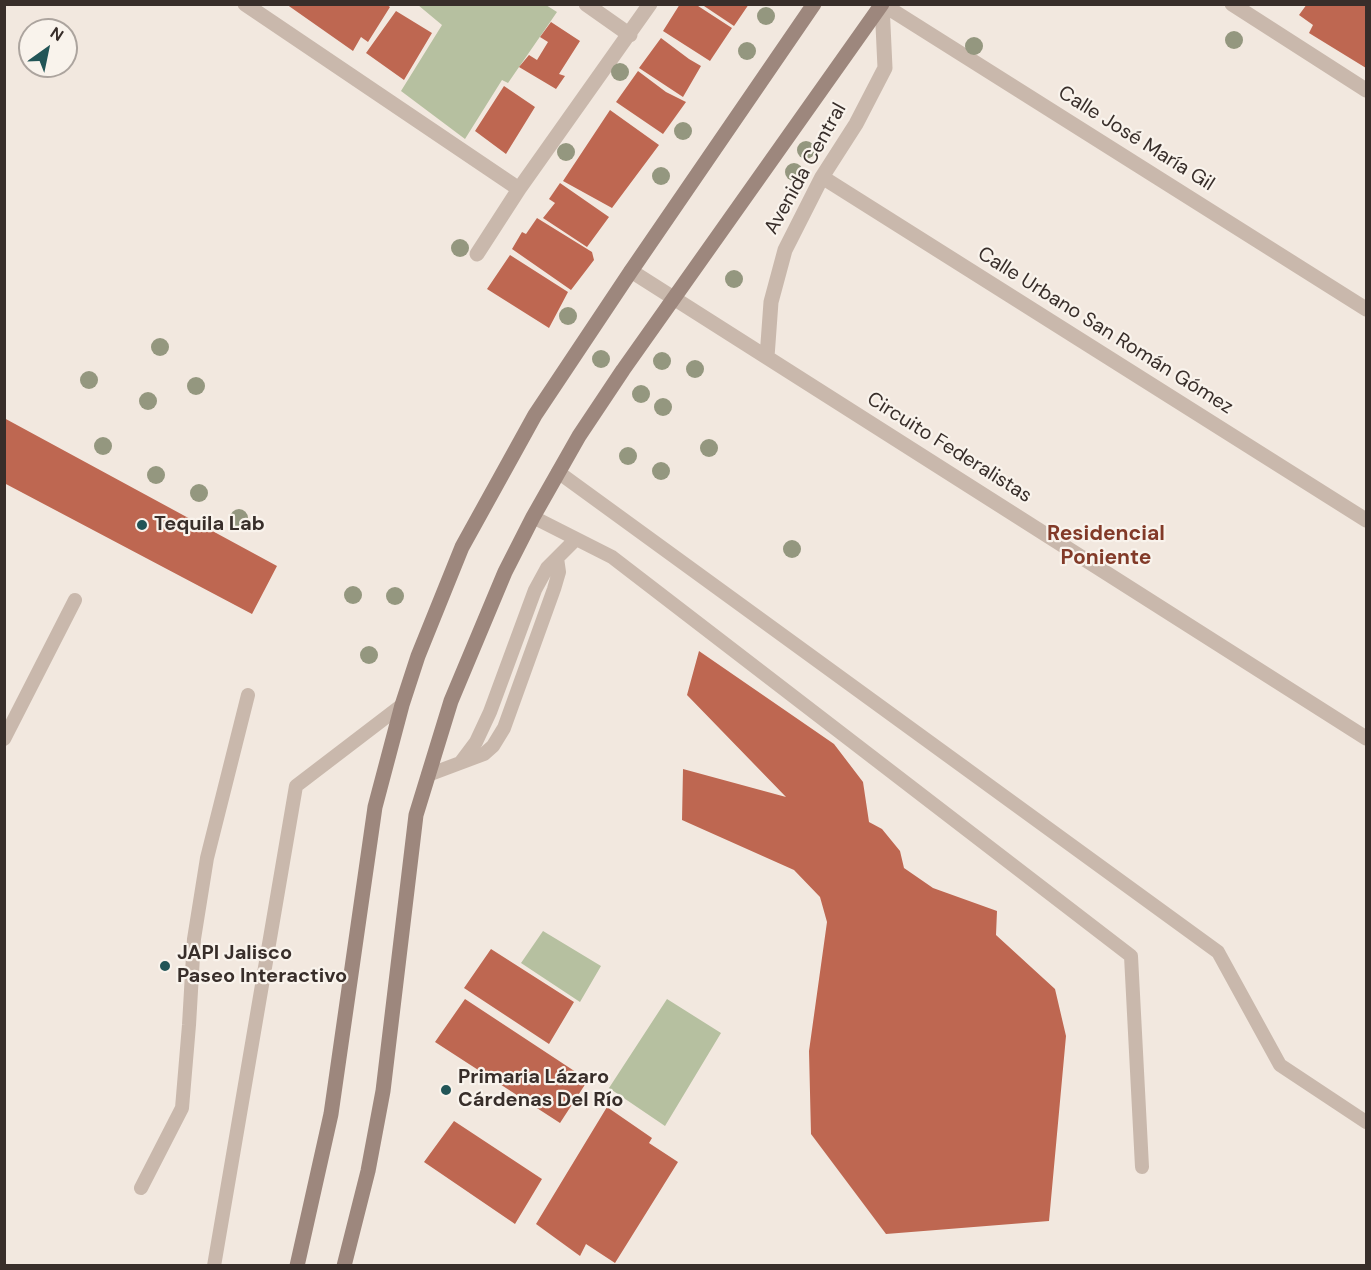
<!DOCTYPE html>
<html>
<head>
<meta charset="utf-8">
<style>
	body { margin:0 }
	#map { position:relative; width:1371px; height:1270px; overflow:hidden; background:#f2e8df; font-family:"DM Sans",sans-serif }
	canvas { display:block }
	.frame { position:absolute; inset:0; border:6px solid #382e2a; pointer-events:none }
	.north { position:absolute; left:18px; top:18px; width:60px; height:60px; box-sizing:border-box; background:#f9f3ec; border:2px solid #aca49e; border-radius:50%; rotate:33deg; font-size:16px; font-weight:700; line-height:24px; text-align:center; color:#382e2a }
	.north::after { content:''; display:block; margin:auto; width:21px; height:27px; background:#225557; clip-path:polygon(50% 0,100% 100%,50% 72%,0 100%) }
</style>
</head>
<body>
<div id="map">
<canvas width="1371" height="1270"></canvas>
<div class="frame"></div>
<div class="north">N</div>
</div>
<script>
const ctx = document.querySelector('canvas').getContext('2d');
ctx.lineJoin = 'round';
function paint(path, color) { ctx.fillStyle = color; ctx.fill(path, 'evenodd'); }
const poly = rows => new Path2D(rows.map(r => 'M' + r).join(''));
function strokePath(path, color, width, dash) { ctx.strokeStyle = color; ctx.lineWidth = width; ctx.lineCap = dash ? 'butt' : 'round'; ctx.setLineDash(dash || []); ctx.stroke(path); }
function write(font, color, halo, rows, align = 'center') {
  ctx.font = font + ' "DM Sans",sans-serif'; ctx.lineWidth = 4.5; ctx.setLineDash([]); ctx.textBaseline = 'middle'; ctx.strokeStyle = halo; ctx.fillStyle = color; for (const [text, x, y, turn = 0] of rows) {
    ctx.save(); ctx.translate(x, y); ctx.rotate((+turn || 0) * Math.PI / 180); ctx.textAlign = isNaN(turn) ? turn : align; if (halo) ctx.strokeText(text, 0, 0); ctx.fillText(text, 0, 0); ctx.restore();
  }
}
paint(poly([
	[418,5,546,5,557,12,508,83,502,80,465,139,401,91,442,25],
	[543,931,601,966,580,1002,521,963],
	[667,999,721,1033,665,1126,609,1088]
]), '#b6c0a0');
paint(poly([
	[286,4,386,4,390,7,368,42,361,37,353,51],
	[680,4,695,4,732,28,710,61,663,31],
	[701,4,749,4,734,26],
	[1307,4,1366,4,1366,68,1309,33,1313,25,1299,15],
	[396,11,432,33,404,80,366,53],
	[551,22,580,41,559,74,565,76,556,89,519,67,529,55,537,60,548,42,540,37],
	[661,38,689,59,701,66,683,97,639,68],
	[638,71,666,92,686,102,663,134,616,102],
	[504,86,535,107,506,154,475,131],
	[610,110,659,145,612,208,563,181],
	[560,183,609,217,587,247,543,218,555,203,549,199],
	[537,218,592,252,594,260,571,290,512,249,522,232,526,234],
	[510,255,568,292,549,328,487,289],
	[4,418,277,566,252,614,4,483],
	[699,651,834,744,863,782,869,822,882,829,900,851,904,868,933,888,997,911,996,935,1055,989,1066,1036,1049,1221,886,1234,811,1134,809,1051,827,922,820,897,794,870,682,820,683,769,786,797,687,695],
	[491,949,574,1002,549,1044,464,988],
	[465,999,588,1080,560,1123,435,1042],
	[607,1107,652,1138,649,1143,678,1162,615,1263,586,1244,580,1256,536,1224],
	[454,1121,542,1179,515,1224,424,1162]
]), '#be6751');
strokePath(poly([
	[558,472,1218,952,1280,1065,1366,1122],
	[533,517,612,557,1131,956,1142,1167],
	[4,739,75,600],
	[461,762,476,742,490,712,535,590,547,568,576,539],
	[428,775,484,754,493,746,504,728,554,589,559,572,557,558],
	[141,1188,182,1108,189,1025,194,939,207,858,248,695],
	[214,1266,296,786,402,705]
]), '#c9b8ac', 14);
strokePath(poly([
	[245,4,519,189],
	[586,4,630,35],
	[882,4,1366,309],
	[1232,4,1366,90],
	[822,177,1366,520],
	[477,254,519,189,650,4],
	[631,271,1366,738],
	[767,357,771,302,785,250,822,177,856,124,885,68,882,4]
]), '#c9b8ac', 15);
strokePath(poly([
	[297,1266,331,1114,375,807,402,705,418,656,462,547,535,415,631,271,814,4],
	[344,1266,368,1171,383,1091,416,815,451,701,505,572,533,517,579,436,623,370,882,4]
]), '#9d877d', 15);
ctx.fillStyle = '#94977f';
for (const [x, y] of [
	[766,16],
	[1234,40],
	[974,46],
	[747,51],
	[620,72],
	[683,131],
	[806,150],
	[566,152],
	[794,172],
	[661,176],
	[460,248],
	[734,279],
	[568,316],
	[160,347],
	[601,359],
	[662,361],
	[695,369],
	[89,380],
	[196,386],
	[641,394],
	[148,401],
	[663,407],
	[103,446],
	[709,448],
	[628,456],
	[661,471],
	[156,475],
	[199,493],
	[239,518],
	[792,549],
	[353,595],
	[395,596],
	[369,655]
]) { ctx.beginPath(); ctx.arc(x, y, 9, 0, 2 * Math.PI); ctx.fill(); }
for (const [x, y, r, color] of [
	[142,525,6,"#225557"],
	[165,966,6,"#225557"],
	[446,1090,6,"#225557"]
]) { const dot = new Path2D(); dot.arc(x, y, r, 0, 2 * Math.PI); ctx.fillStyle = color; ctx.fill(dot); strokePath(dot, '#f9f3ec', 2); }
write('20px', '#382e2a', '#f9f3ec', [
	["Calle José María Gil",1136,139,32],
	["Avenida Central",806,169,-61],
	["Calle Urbano San Román Gómez",1105,331,32],
	["Circuito Federalistas",949,448,32]
]);
write('bold 20px', '#382e2a', '#f9f3ec', [
	["Tequila Lab",154,525],
	["JAPI Jalisco",177,954],
	["Paseo Interactivo",177,977],
	["Primaria Lázaro",458,1078],
	["Cárdenas Del Río",458,1101]
], 'left');
write('bold 21px', '#823a28', '#f9f3ec', [
	["Residencial",1106,534],
	["Poniente",1106,558]
]);
</script>
</body>
</html>
